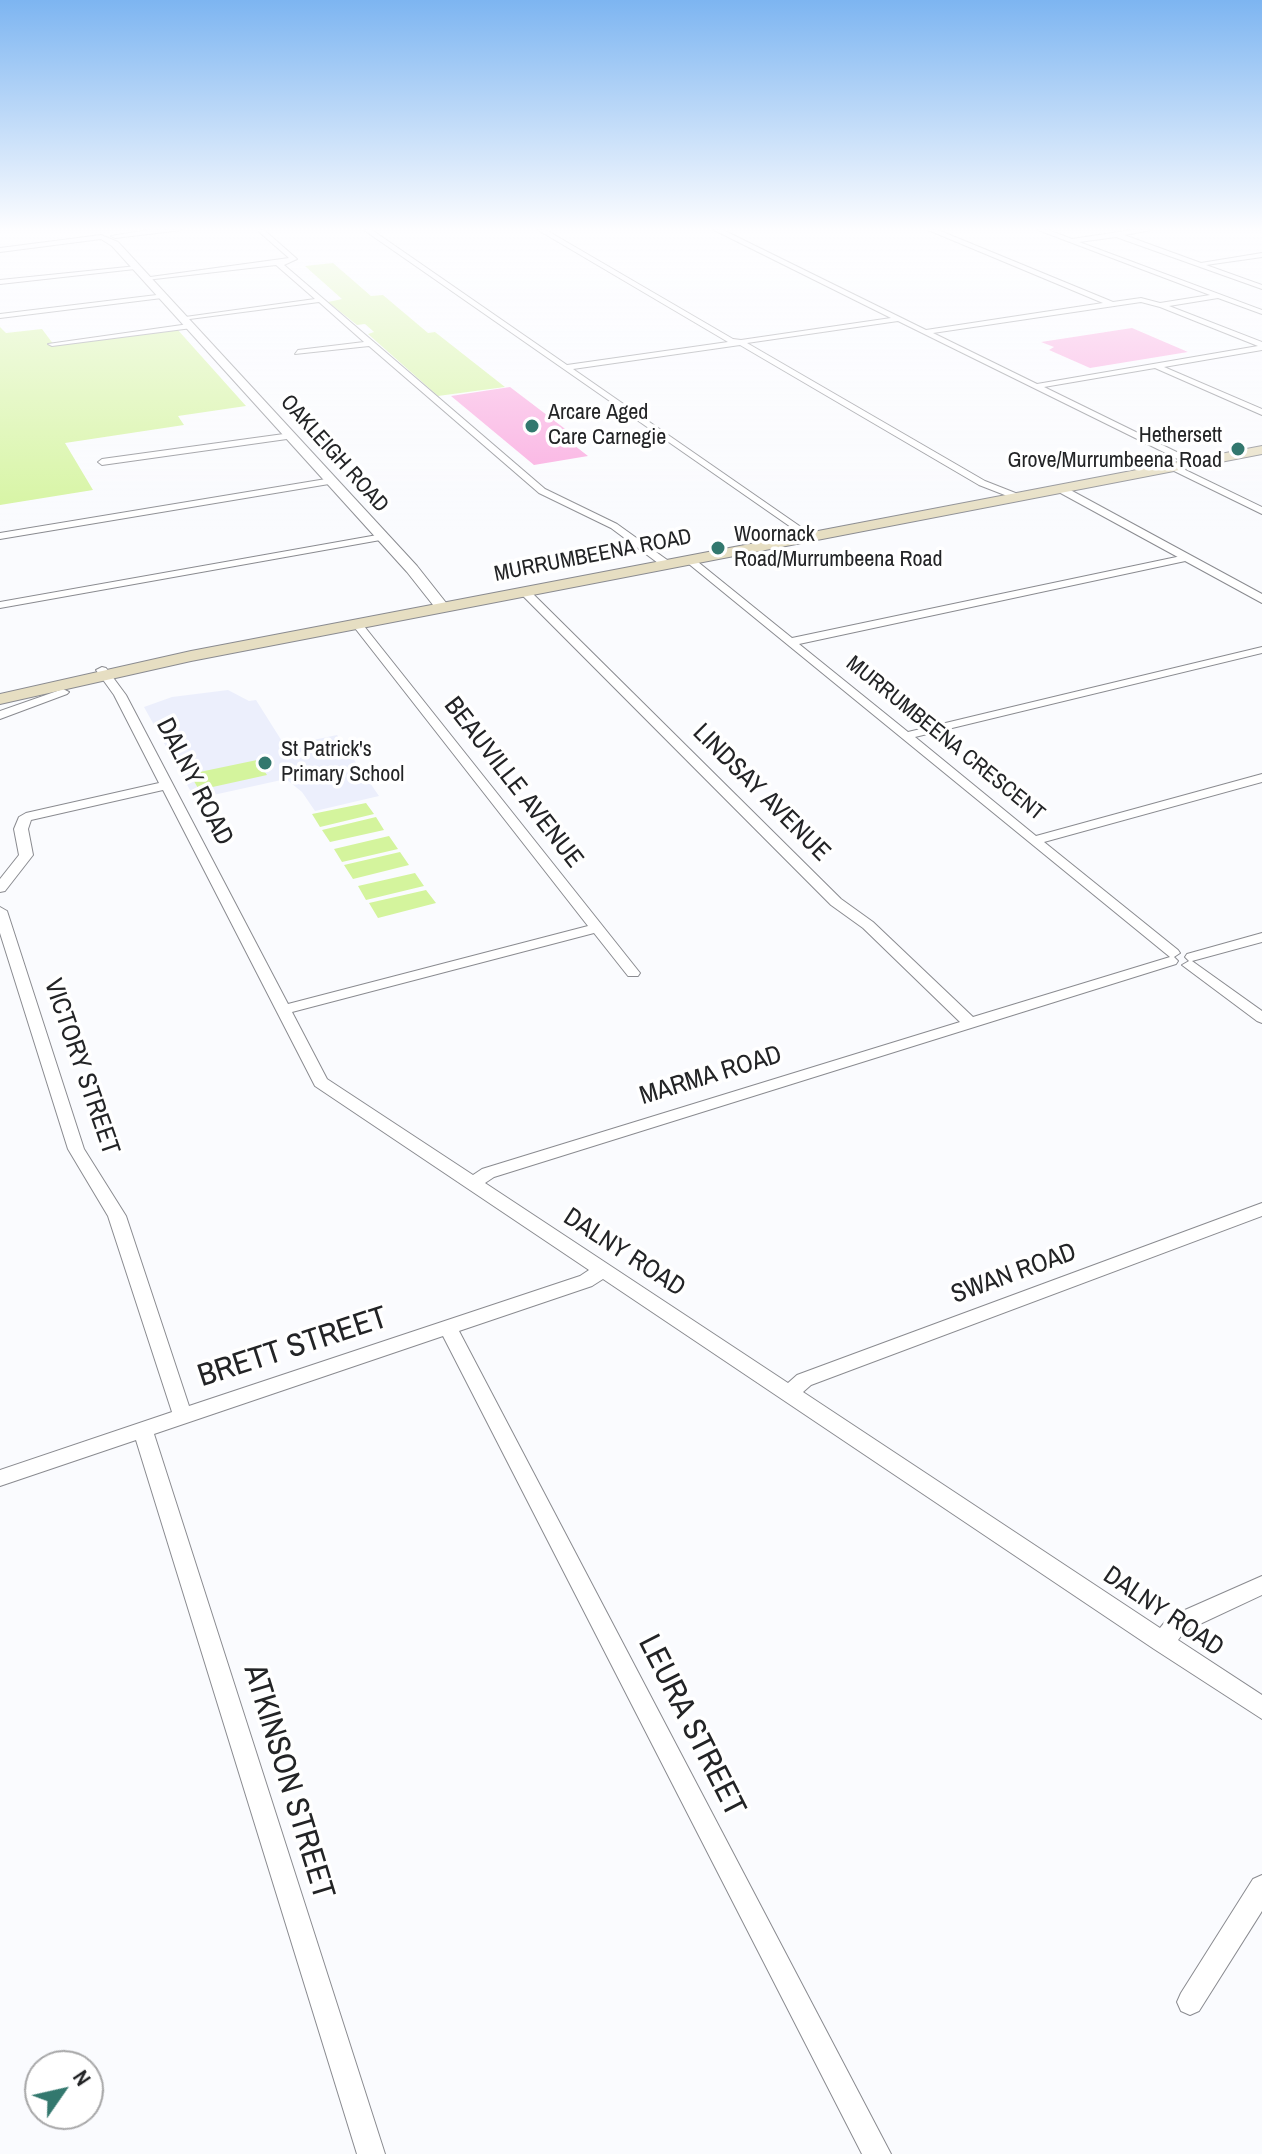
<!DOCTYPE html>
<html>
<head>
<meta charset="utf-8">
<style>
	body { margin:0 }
	#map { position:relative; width:1262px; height:2154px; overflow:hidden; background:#fafbfe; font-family:"Archivo Narrow",sans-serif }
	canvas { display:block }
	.north { position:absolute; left:24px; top:2050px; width:80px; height:80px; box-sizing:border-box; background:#fff; border:2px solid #a7a7a8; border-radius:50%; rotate:56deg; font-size:22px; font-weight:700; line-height:32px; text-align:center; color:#232426 }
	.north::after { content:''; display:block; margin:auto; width:28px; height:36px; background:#33786e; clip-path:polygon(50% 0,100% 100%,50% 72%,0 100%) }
</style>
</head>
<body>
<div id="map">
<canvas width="1262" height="2154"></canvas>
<div class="north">N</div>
</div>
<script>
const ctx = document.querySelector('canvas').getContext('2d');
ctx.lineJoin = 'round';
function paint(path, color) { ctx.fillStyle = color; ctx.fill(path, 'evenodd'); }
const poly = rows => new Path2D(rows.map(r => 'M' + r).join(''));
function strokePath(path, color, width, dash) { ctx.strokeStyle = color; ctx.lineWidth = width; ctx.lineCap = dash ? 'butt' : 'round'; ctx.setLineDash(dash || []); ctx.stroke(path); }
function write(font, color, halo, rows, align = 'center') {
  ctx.font = font + ' "Archivo Narrow",sans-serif'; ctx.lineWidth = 7; ctx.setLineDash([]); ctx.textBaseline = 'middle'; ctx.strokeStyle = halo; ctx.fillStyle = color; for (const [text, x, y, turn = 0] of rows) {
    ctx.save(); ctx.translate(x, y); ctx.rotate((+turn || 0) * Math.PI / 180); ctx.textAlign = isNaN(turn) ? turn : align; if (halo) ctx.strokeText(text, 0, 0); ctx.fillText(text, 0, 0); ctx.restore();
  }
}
paint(poly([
	[228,690,249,701,256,700,285,746,337,735,379,796,315,811,302,792,286,779,195,799,144,707,172,697]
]), '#eceffc');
paint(poly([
	[333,263,371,296,383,295,428,333,435,332,505,387,438,396,368,334,374,332,365,324,357,325,328,302,342,299,305,266],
	[0,327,6,333,42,329,54,345,177,329,246,406,178,416,184,425,65,443,93,490,0,505],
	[257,760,267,775,199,790,190,774],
	[366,803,374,814,320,827,312,814],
	[376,817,384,830,330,842,322,830],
	[389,836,398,849,342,862,334,849],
	[400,852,409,865,353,879,344,865],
	[415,873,424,886,366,900,358,886],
	[426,890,436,903,378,918,369,903]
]), '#d4f49d');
paint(poly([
	[1132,328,1188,352,1090,368,1049,350,1054,347,1041,342],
	[510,387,581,441,570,442,588,456,534,465,451,396]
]), '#faa7de');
const minor = poly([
	[257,230,264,230,297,259,284,265,545,489,617,524,670,562,670,566,662,566,611,528,539,493,369,346,295,354,298,350,364,342,319,302,182,320,178,318,315,299,276,265,146,280,143,278,289,258,257,230],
	[364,230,372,230,567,365,728,342,538,230,546,230,733,339,741,340,891,318,714,230,723,230,926,330,1103,303,928,230,938,230,1113,302,1141,298,1160,303,1210,295,1038,230,1048,230,1072,239,1132,230,1152,230,1124,235,1201,263,1262,253,1262,257,1206,265,1262,285,1262,289,1116,237,1079,242,1262,310,1262,314,1218,298,1169,306,1262,342,1262,350,1164,367,1262,409,1262,415,1155,368,1044,387,1195,461,1195,465,1192,466,898,321,747,343,985,481,1018,494,1018,498,1015,499,979,485,740,345,573,369,811,534,811,538,808,539,364,230],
	[1141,302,1160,307,1258,346,1037,384,933,333,1141,302],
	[137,266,135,269,0,284,0,280,137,266],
	[165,294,162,298,0,318,0,314,165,294],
	[189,324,192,328,52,346,48,344,189,324],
	[291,433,295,436,294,438,102,465,98,462,102,459,291,433],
	[1173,464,1262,507,1262,514,1170,469,1168,467,1173,464],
	[332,478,335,479,335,483,0,539,0,533,332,478],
	[383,534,388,537,386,539,0,608,0,602,383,534],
	[1186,555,1191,558,1190,560,799,644,908,732,1262,647,1262,653,915,737,1036,836,1262,774,1262,782,1044,842,1178,950,1180,953,1174,957,1178,961,1176,964,494,1177,485,1183,788,1383,797,1375,1262,1203,1262,1216,811,1385,803,1392,1160,1628,1169,1617,1262,1576,1262,1595,1185,1631,1178,1640,1262,1695,1262,1719,1154,1649,603,1279,592,1286,459,1331,891,2154,862,2154,443,1336,154,1434,385,2154,357,2154,136,1440,0,1486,0,1470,172,1412,108,1216,68,1149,0,933,0,907,7,911,84,1149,126,1216,189,1406,580,1276,589,1270,315,1086,163,790,31,820,28,829,33,855,5,891,0,892,0,879,19,855,14,829,19,817,26,813,159,783,114,695,96,670,102,667,106,668,126,695,288,1004,588,926,351,623,360,621,640,973,638,976,628,976,594,933,292,1012,327,1079,473,1175,482,1169,960,1022,863,928,831,905,520,593,520,589,528,589,841,899,873,922,973,1017,1170,957,684,560,693,558,792,638,1186,555],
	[63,689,69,692,67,694,0,719,0,711,63,689],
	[1262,933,1262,942,1192,961,1262,1011,1262,1023,1257,1021,1182,965,1189,961,1185,957,1187,954,1262,933],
	[1262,1875,1262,1911,1199,2011,1190,2015,1181,2011,1177,2002,1181,1993,1253,1879,1262,1875]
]);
const tertiary = poly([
	[148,230,182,230,115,238,111,236,148,230],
	[101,235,118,242,417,566,447,604,447,610,437,610,407,572,112,246,101,239,0,252,0,248,101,235],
	[1055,486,1063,486,1262,594,1262,603,1055,490,1055,486]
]);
const secondary = poly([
	[1262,446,1262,454,191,661,0,704,0,694,191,651,1262,446]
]);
strokePath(minor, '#8a8b90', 2);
strokePath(tertiary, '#8a8b90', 2);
strokePath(secondary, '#8a8b90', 2);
paint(minor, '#fff');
paint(tertiary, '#fff');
paint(secondary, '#e6dec2');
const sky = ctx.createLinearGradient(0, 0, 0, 532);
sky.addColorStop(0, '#7db5f1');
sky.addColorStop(0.43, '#fdfdff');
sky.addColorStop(1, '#fdfdff00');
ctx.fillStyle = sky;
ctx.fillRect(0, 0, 1262, 532);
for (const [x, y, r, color] of [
	[532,426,8,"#33786e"],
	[1238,449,8,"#33786e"],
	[718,548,8,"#33786e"],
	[265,763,8,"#33786e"]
]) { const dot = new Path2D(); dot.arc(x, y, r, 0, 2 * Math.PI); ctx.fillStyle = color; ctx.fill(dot); strokePath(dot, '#fff', 3); }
write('22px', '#232426', '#fff', [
	["Arcare Aged",548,413],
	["Care Carnegie",548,438],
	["Hethersett",1222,436,"right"],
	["Grove/Murrumbeena Road",1222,461,"right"],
	["Woornack",734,535],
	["Road/Murrumbeena Road",734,560],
	["St Patrick's",281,750],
	["Primary School",281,775]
], 'left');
write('22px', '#232426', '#fff', [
	["OAKLEIGH ROAD",334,454,48],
	["MURRUMBEENA ROAD",593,556,-11],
	["MURRUMBEENA CRESCENT",945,739,39]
]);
write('26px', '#232426', '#fff', [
	["DALNY ROAD",194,782,63],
	["BEAUVILLE AVENUE",513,783,52],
	["LINDSAY AVENUE",761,793,45],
	["VICTORY STREET",81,1067,71],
	["MARMA ROAD",711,1076,-17],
	["DALNY ROAD",624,1253,33],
	["SWAN ROAD",1014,1274,-20],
	["DALNY ROAD",1163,1612,34]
]);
write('32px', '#232426', '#fff', [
	["BRETT STREET",293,1348,-18],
	["LEURA STREET",691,1726,63],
	["ATKINSON STREET",288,1782,73]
]);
</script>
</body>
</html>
